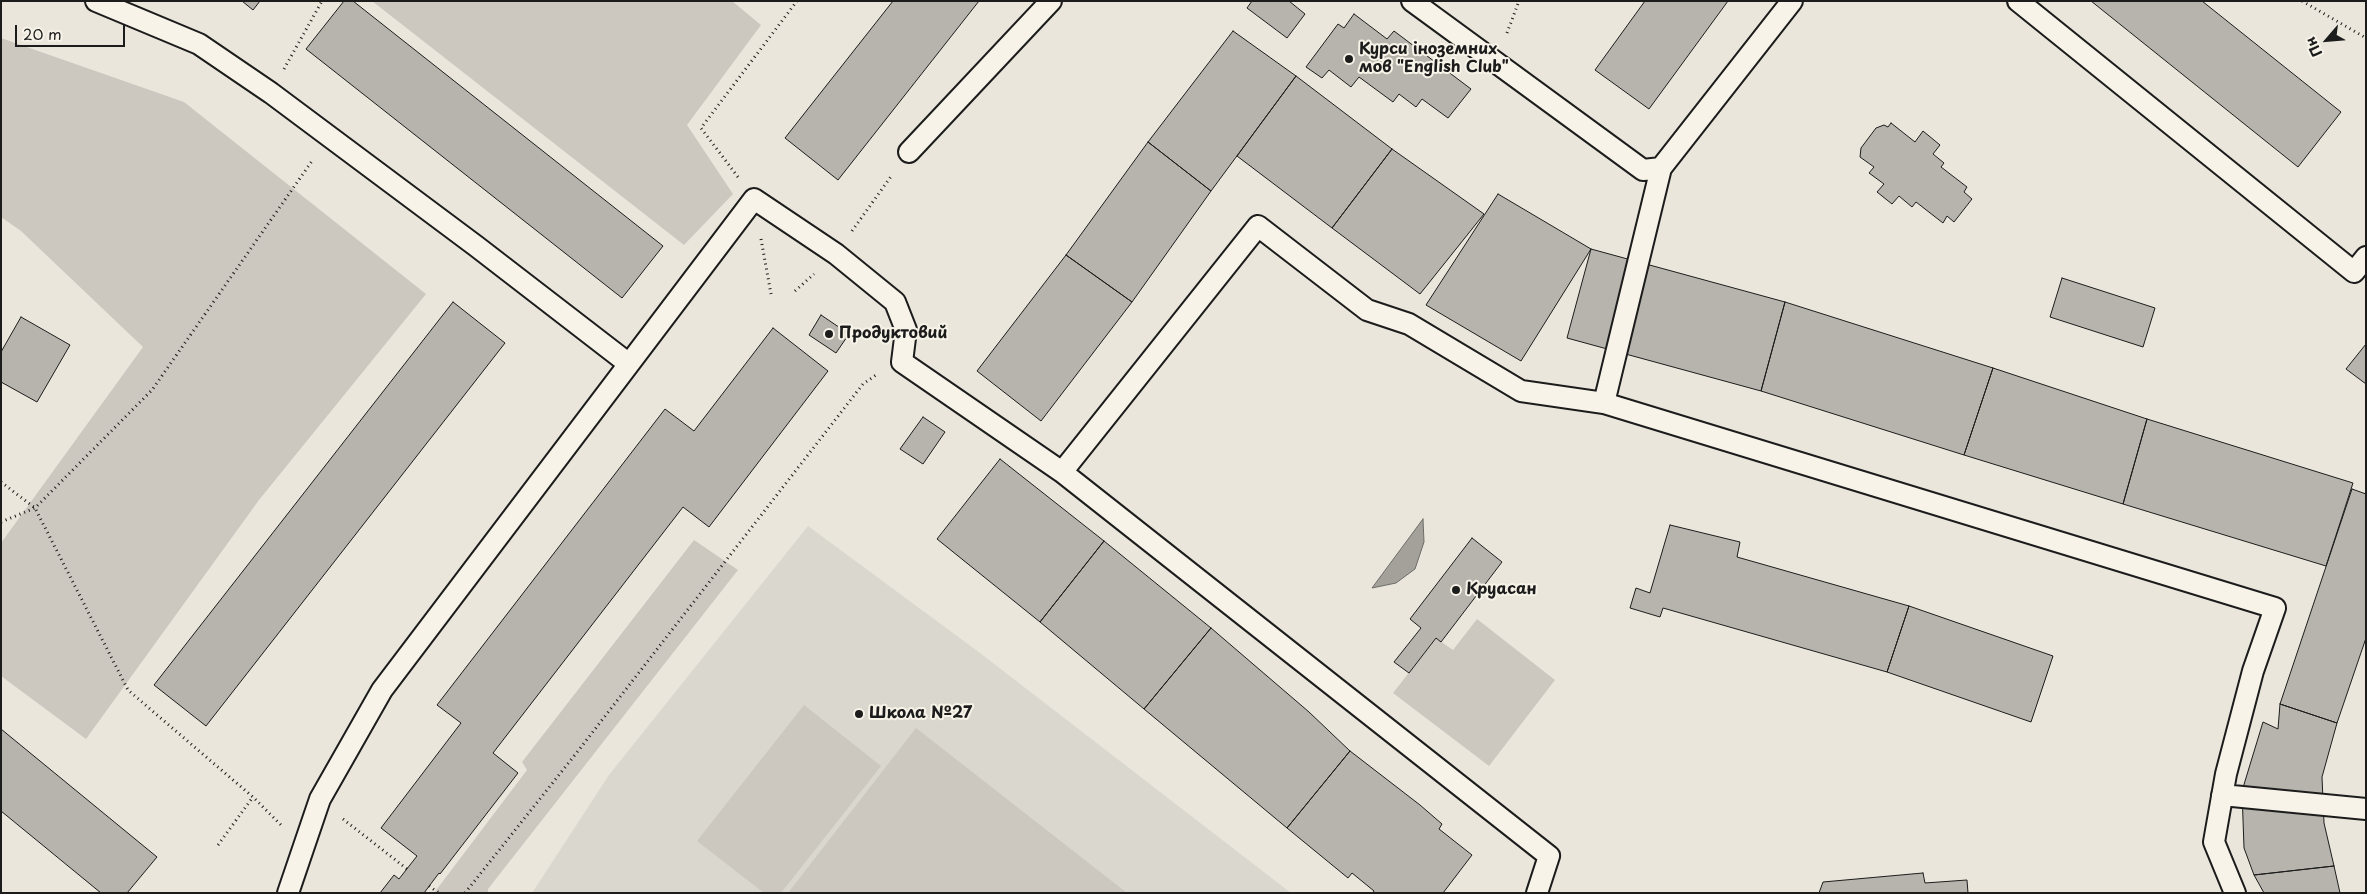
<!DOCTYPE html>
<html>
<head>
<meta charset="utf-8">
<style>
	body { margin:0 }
	#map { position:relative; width:2367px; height:894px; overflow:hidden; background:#eae6dc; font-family:"Playpen Sans",sans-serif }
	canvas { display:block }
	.frame { position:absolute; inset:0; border:2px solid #1c1c1c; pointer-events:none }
	.north { position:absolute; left:2302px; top:15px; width:50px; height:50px; -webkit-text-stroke:4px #f7f3e8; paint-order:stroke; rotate:243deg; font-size:14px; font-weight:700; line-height:20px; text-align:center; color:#1c1c1c }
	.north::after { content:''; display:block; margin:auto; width:18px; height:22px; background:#1c1c1c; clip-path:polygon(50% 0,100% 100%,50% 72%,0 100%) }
	.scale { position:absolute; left:15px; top:25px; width:110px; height:22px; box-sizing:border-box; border:2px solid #1c1c1c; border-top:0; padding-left:6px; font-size:15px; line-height:18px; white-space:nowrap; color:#1c1c1c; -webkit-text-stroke:4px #f7f3e8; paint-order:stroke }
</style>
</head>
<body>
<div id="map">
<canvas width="2367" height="894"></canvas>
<div class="frame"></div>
<div class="north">Пн</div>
<div class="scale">20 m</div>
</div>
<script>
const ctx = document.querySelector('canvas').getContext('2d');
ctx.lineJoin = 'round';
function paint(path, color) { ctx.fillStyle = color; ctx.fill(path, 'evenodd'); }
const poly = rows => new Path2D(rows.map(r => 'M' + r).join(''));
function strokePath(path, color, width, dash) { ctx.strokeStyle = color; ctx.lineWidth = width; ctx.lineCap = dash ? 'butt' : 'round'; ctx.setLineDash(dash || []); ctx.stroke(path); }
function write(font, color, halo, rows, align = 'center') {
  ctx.font = font + ' "Playpen Sans",sans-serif'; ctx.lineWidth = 4; ctx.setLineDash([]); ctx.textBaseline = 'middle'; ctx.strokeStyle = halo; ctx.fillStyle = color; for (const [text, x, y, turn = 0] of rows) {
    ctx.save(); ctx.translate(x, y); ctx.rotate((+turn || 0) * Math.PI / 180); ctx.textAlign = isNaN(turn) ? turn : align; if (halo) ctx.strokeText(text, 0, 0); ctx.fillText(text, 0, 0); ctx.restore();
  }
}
paint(poly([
	[808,526,980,653,1291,893,532,893,609,775]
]), '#dad7ce');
paint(poly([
	[372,1,732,1,761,25,687,125,733,194,684,245],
	[1,38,184,102,426,294,259,500,86,739,1,676,1,543,143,347,21,231,1,217],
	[694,540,738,570,488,889,488,893,434,893,527,770,522,762],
	[1477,619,1555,680,1489,766,1393,693,1436,638,1453,650],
	[804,705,881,766,781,893,764,893,697,841],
	[916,728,1127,893,788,893]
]), '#ccc8c0');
const water = poly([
	[1423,519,1424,542,1415,569,1396,583,1372,588,1423,519]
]);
paint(water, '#a3a19a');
strokePath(water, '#6d6c68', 1);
const building = poly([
	[242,1,260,1,253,10,242,1],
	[344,1,353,1,663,246,622,298,306,49,344,1],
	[893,1,979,1,838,180,785,138,893,1],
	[1252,1,1289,1,1305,14,1287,38,1247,8,1252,1],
	[1645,1,1728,1,1649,109,1595,70,1645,1],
	[2091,1,2202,1,2341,112,2298,167,2091,1],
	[1354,14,1387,39,1394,31,1471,89,1448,118,1422,99,1416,107,1399,94,1393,102,1359,77,1351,87,1329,70,1322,78,1306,67,1338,24,1344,28,1354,14],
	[1233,31,1296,76,1211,191,1148,142,1233,31],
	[1296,76,1392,149,1332,228,1237,156,1296,76],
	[1891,123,1915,142,1923,131,1940,145,1933,154,1944,163,1941,167,1967,187,1964,192,1972,199,1954,222,1947,216,1943,223,1916,202,1912,207,1899,196,1892,204,1877,192,1884,184,1869,173,1874,167,1860,157,1861,148,1876,128,1884,125,1888,127,1891,123],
	[1148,142,1211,191,1132,302,1066,255,1148,142],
	[1392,149,1484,214,1420,294,1332,228,1392,149],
	[1498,194,1591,249,1521,361,1426,305,1498,194],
	[1591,249,1785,302,1761,391,1567,338,1591,249],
	[1066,255,1132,302,1041,421,977,371,1066,255],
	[2062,278,2155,308,2143,347,2050,317,2062,278],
	[453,302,505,343,206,726,154,685,453,302],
	[1785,302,1993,368,1964,455,1761,391,1785,302],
	[821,315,849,334,836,353,809,335,821,315],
	[21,317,70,345,37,402,1,382,1,352,21,317],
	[773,328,828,371,709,527,683,507,493,753,518,773,440,874,439,873,424,893,380,893,394,875,399,879,417,856,381,828,461,723,437,705,665,409,694,431,773,328],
	[2366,344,2366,384,2346,369,2366,344],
	[1993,368,2147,419,2123,504,1964,455,1993,368],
	[923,417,945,432,923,464,900,449,923,417],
	[2147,419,2353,483,2326,566,2123,504,2147,419],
	[1000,459,1104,541,1040,622,937,539,1000,459],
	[2352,489,2366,494,2366,638,2337,723,2280,704,2352,489],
	[1670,525,1740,542,1737,557,1909,606,1887,672,1663,608,1660,617,1630,608,1636,588,1650,593,1670,525],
	[1472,538,1502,562,1441,642,1436,638,1409,673,1394,662,1421,628,1410,619,1472,538],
	[1104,541,1211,628,1144,709,1040,622,1104,541],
	[1909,606,2053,656,2031,722,1887,672,1909,606],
	[1211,628,1309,712,1350,751,1287,828,1144,709,1211,628],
	[2280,704,2337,723,2322,777,2324,823,2334,866,2254,875,2244,848,2242,791,2263,722,2278,729,2280,704],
	[1,729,157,857,127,893,101,893,1,811,1,729],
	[1350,751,1420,805,1442,824,1439,829,1472,855,1443,893,1373,893,1374,891,1352,873,1348,878,1287,828,1350,751],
	[2334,866,2340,893,2264,893,2254,875,2334,866],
	[1923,873,1925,883,1967,880,1968,893,1819,893,1823,882,1923,873]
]);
paint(building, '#b6b4ac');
strokePath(building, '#1c1c1c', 1);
const service = poly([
	[96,1,199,44,271,93,476,246,629,364,754,199,836,254,895,302,906,330,902,362,1062,472,1549,856,1537,893],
	[1412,1,1643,170,1661,168,1792,1],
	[2018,1,2354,272,2366,257],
	[909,152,1051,1],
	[1604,403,1661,168],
	[1062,472,1258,226,1367,310,1409,324,1521,391,1604,403,2275,608,2253,671,2226,774,2214,842,2235,893],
	[2222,795,2366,809],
	[288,893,320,799,382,690,629,364]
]);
strokePath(service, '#1c1c1c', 24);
strokePath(poly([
	[2302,1,2366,38],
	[1507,33,1519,1],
	[284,69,322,1],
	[738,177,701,128,797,1],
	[852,231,892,175],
	[761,239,771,294],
	[795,291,814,274],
	[1,482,35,508,128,690,253,797,281,825],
	[1,522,35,508,152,390,312,161],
	[343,819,407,869],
	[218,845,253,797],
	[429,886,439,893],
	[465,893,578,751,863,384,876,375]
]), '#1c1c1c', 3, [1, 4]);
strokePath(service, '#f7f3e8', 20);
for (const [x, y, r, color] of [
	[1349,59,5,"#1c1c1c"],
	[829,334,5,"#1c1c1c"],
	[1456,590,5,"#1c1c1c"],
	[859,714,5,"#1c1c1c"]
]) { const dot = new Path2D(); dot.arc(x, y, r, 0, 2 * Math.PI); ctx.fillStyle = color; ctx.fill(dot); strokePath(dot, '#f7f3e8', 2); }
write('bold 16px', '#1c1c1c', '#f7f3e8', [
	["Курси іноземних",1359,50],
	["мов \"English Club\"",1359,68],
	["Продуктовий",839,334],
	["Круасан",1466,590],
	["Школа №27",869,714]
], 'left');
</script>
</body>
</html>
